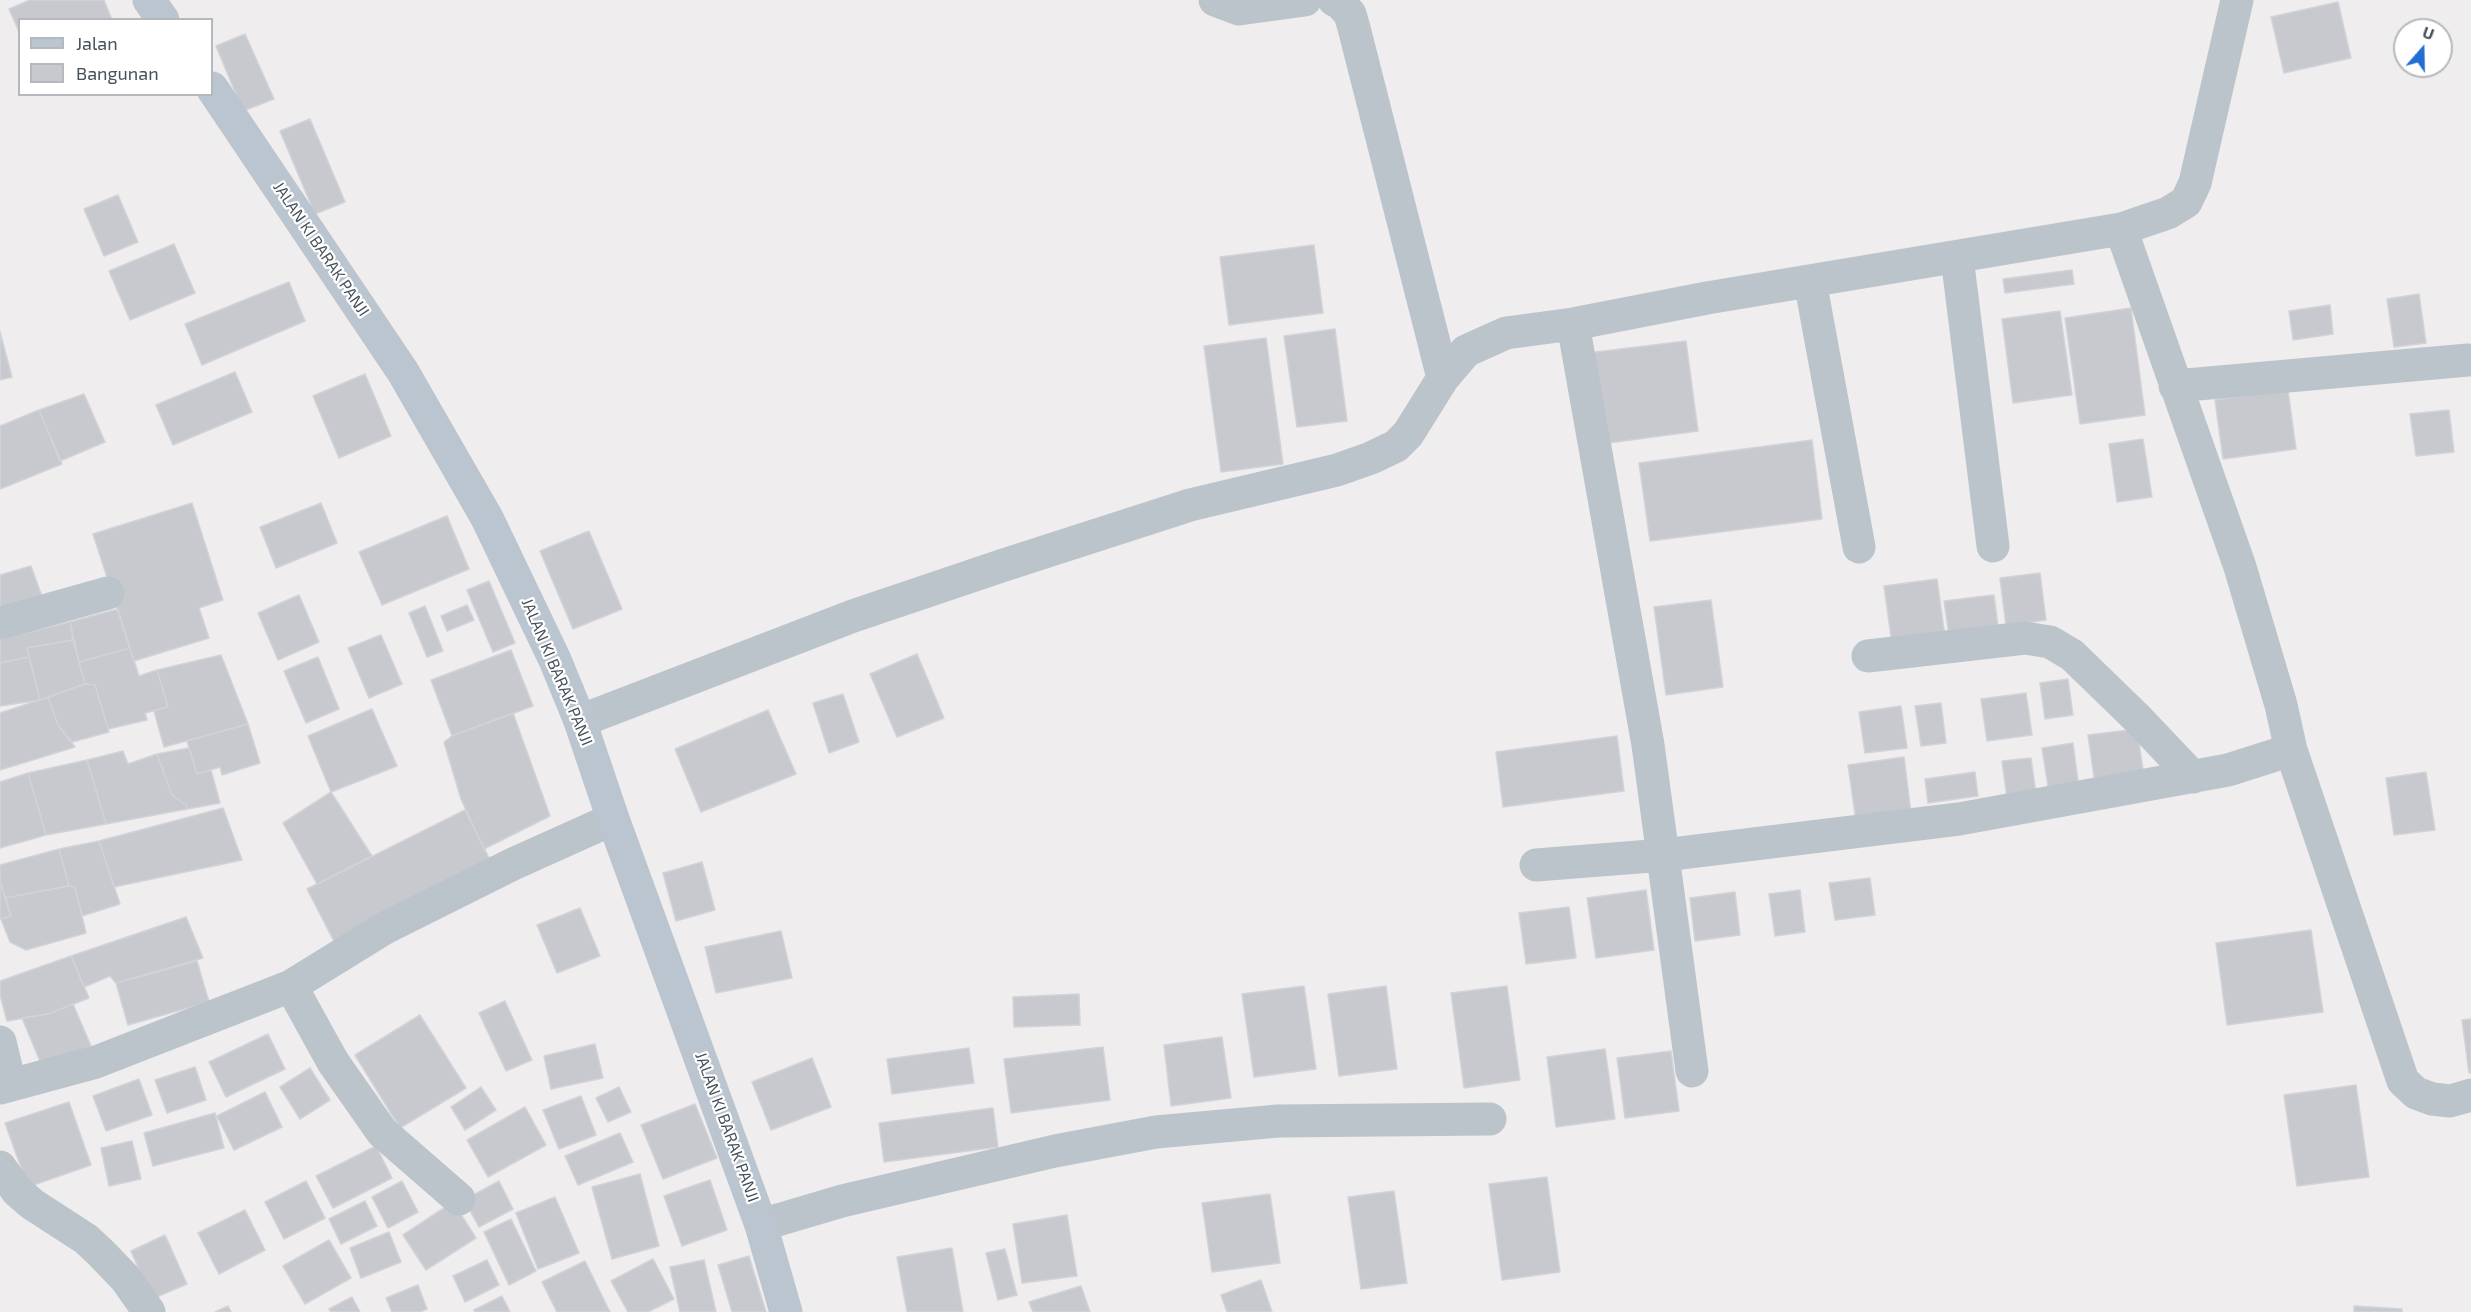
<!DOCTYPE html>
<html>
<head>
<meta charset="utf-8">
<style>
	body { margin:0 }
	#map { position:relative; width:2471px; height:1312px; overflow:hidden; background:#efeded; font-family:"Exo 2",sans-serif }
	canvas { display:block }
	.legend { position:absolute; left:18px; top:18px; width:195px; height:78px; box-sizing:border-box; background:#fff; border:2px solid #b5b9bd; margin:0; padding:8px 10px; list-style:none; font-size:18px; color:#465059 }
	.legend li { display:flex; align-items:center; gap:12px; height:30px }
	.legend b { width:30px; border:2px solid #b5b9bd }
	.north { position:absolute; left:2393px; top:18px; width:60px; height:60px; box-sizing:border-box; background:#fff; border:2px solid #b5b9bd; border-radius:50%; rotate:20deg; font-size:16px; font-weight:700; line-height:24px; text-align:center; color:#465059 }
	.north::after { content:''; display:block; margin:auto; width:21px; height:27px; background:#236ed3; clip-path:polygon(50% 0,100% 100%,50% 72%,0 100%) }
</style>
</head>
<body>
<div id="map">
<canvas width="2471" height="1312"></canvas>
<ul class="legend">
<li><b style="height:8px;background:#bbc5d0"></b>Jalan</li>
<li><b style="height:16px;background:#c7c9cf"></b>Bangunan</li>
</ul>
<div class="north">U</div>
</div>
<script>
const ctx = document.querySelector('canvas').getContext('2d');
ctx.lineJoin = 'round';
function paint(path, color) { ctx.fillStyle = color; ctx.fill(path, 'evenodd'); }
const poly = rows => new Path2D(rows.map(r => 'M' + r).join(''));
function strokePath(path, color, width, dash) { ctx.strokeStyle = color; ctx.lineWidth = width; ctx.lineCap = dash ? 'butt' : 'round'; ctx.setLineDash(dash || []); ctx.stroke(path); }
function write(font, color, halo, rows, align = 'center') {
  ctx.font = font + ' "Exo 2",sans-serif'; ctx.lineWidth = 4.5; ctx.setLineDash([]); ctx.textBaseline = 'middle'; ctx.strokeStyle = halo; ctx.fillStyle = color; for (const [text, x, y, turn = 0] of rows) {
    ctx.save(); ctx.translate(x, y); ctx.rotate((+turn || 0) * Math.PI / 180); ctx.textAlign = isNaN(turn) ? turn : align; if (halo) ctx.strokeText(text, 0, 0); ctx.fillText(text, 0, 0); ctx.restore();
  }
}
const building = poly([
	[30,0,104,0,112,20,20,20,20,34,9,9,30,0],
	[2338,2,2351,58,2284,73,2271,17,2338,2],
	[245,34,274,99,243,111,216,46,245,34],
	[310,119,345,202,315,214,280,131,310,119],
	[118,195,138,242,104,256,84,209,118,195],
	[174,244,195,293,130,320,109,271,174,244],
	[1314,245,1323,313,1229,325,1220,257,1314,245],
	[2072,270,2074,284,2005,293,2003,279,2072,270],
	[289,282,305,321,202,365,185,324,289,282],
	[2419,294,2426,343,2394,347,2387,299,2419,294],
	[2330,305,2333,334,2293,340,2289,311,2330,305],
	[2131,308,2145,415,2080,424,2065,318,2131,308],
	[2060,311,2072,395,2013,403,2002,319,2060,311],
	[1335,329,1347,421,1297,427,1284,336,1335,329],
	[0,332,12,377,0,380,0,332],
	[1266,338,1283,464,1221,472,1204,346,1266,338],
	[1686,341,1698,431,1601,444,1588,353,1686,341],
	[235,372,252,412,173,445,156,405,235,372],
	[365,374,391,436,339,458,313,396,365,374],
	[2288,390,2296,449,2223,459,2215,400,2288,390],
	[84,394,105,442,60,461,39,410,84,394],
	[39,410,62,464,0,489,0,426,39,410],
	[2449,410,2454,452,2416,456,2410,414,2449,410],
	[2143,439,2152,497,2117,502,2109,444,2143,439],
	[1812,440,1822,519,1650,541,1639,463,1812,440],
	[192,503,223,600,199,608,209,638,134,661,93,534,192,503],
	[321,503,337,543,276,568,260,527,321,503],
	[447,516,469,569,382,605,359,552,447,516],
	[589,531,622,609,573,629,540,551,589,531],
	[31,566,45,605,0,618,0,575,31,566],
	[2040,573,2046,620,2006,626,2000,578,2040,573],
	[1937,579,1945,637,1892,644,1884,586,1937,579],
	[489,581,515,643,493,652,467,590,489,581],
	[299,595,319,642,278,660,258,613,299,595],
	[1994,595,1999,635,1950,642,1944,601,1994,595],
	[1711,600,1723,687,1666,695,1654,607,1711,600],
	[467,605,474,620,447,631,441,616,467,605],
	[425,606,443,651,427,657,409,613,425,606],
	[118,609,130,648,79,662,70,622,118,609],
	[70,622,73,640,27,648,29,657,0,663,0,639,70,622],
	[381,635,402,684,369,698,348,648,381,635],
	[73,640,85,684,40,700,27,648,73,640],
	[130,648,139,676,157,670,168,707,145,713,147,720,108,729,95,685,85,684,79,662,130,648],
	[511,650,533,706,452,736,431,680,511,650],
	[917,654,944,718,897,737,870,674,917,654],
	[221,655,248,724,164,747,154,711,168,707,157,670,221,655],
	[29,657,40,700,0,706,0,663,29,657],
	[318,657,339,709,306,723,284,671,318,657],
	[2068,679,2073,715,2045,719,2040,683,2068,679],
	[85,684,95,685,109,732,72,742,58,725,48,697,85,684],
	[2026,693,2032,735,1987,741,1981,699,2026,693],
	[843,694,859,742,829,753,813,703,843,694],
	[48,697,58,725,75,747,0,770,0,713,48,697],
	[1941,703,1946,743,1921,746,1915,706,1941,703],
	[1901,706,1907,748,1865,753,1859,712,1901,706],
	[372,709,397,766,331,792,308,736,372,709],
	[768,710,796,774,701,812,675,749,768,710],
	[513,713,550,816,484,849,461,799,444,742,452,736,513,713],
	[248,724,260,763,222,775,220,767,197,774,187,741,248,724],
	[2137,729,2144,777,2095,784,2088,735,2137,729],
	[1617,736,1624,791,1503,807,1496,752,1617,736],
	[2073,743,2079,789,2049,793,2042,748,2073,743],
	[189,748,197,774,211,770,220,803,187,809,186,805,172,795,157,754,189,748],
	[123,751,128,764,157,754,172,795,186,805,187,809,106,824,87,760,123,751],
	[1904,757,1911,813,1856,821,1848,765,1904,757],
	[2031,758,2036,794,2007,798,2002,761,2031,758],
	[87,760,106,824,46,835,28,773,87,760],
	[1975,772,1978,796,1928,803,1925,779,1975,772],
	[2426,772,2435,830,2394,835,2386,778,2426,772],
	[28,773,46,835,0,848,0,782,28,773],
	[331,792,372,856,317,884,283,823,331,792],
	[223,808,242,860,114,887,99,841,223,808],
	[465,810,493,866,338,949,307,889,465,810],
	[99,841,120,904,82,916,75,887,69,886,59,849,99,841],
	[59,849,69,886,5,898,0,880,0,865,59,849],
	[702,862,715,910,676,921,663,873,702,862],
	[1870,878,1875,915,1835,920,1829,883,1870,878],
	[0,880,11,916,0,919,0,880],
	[69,886,75,887,86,933,26,950,10,942,1,919,11,916,5,898,69,886],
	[1646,890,1654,950,1596,958,1587,898,1646,890],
	[1800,890,1805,932,1775,936,1769,894,1800,890],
	[1735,892,1740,935,1695,941,1690,898,1735,892],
	[1569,907,1576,958,1526,964,1519,913,1569,907],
	[580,908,600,956,557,973,537,925,580,908],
	[186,917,203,958,116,983,110,976,84,987,71,956,186,917],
	[2311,930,2323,1012,2227,1025,2216,943,2311,930],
	[781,931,792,978,716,993,705,947,781,931],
	[71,956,89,998,48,1014,7,1021,0,995,0,981,71,956],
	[197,961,209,1002,128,1025,116,983,197,961],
	[1304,986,1316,1069,1254,1077,1242,994,1304,986],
	[1386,986,1397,1069,1339,1076,1328,994,1386,986],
	[1507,986,1520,1080,1464,1088,1451,993,1507,986],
	[1079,994,1080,1025,1014,1027,1013,997,1079,994],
	[505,1001,532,1060,506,1071,479,1013,505,1001],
	[73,1004,91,1046,42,1066,22,1018,48,1014,73,1004],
	[420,1015,466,1088,400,1128,355,1055,420,1015],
	[2471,1019,2471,1073,2469,1073,2462,1020,2471,1019],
	[268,1034,285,1069,226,1097,209,1062,268,1034],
	[1222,1037,1231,1098,1171,1106,1164,1045,1222,1037],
	[595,1044,603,1078,551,1089,544,1056,595,1044],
	[1103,1047,1110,1100,1011,1113,1004,1059,1103,1047],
	[969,1048,974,1083,892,1094,887,1059,969,1048],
	[1605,1049,1615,1119,1556,1127,1547,1057,1605,1049],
	[1671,1051,1679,1111,1625,1118,1617,1058,1671,1051],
	[812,1058,831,1107,771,1130,752,1082,812,1058],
	[195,1067,206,1100,167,1113,155,1080,195,1067],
	[310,1068,330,1100,300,1119,280,1087,310,1068],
	[139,1079,152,1115,106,1131,93,1096,139,1079],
	[2356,1085,2369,1177,2297,1186,2284,1095,2356,1085],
	[481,1087,496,1110,465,1130,451,1107,481,1087],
	[619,1087,631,1112,608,1122,596,1098,619,1087],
	[265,1092,282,1127,234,1150,217,1116,265,1092],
	[581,1096,596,1135,559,1149,543,1110,581,1096],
	[69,1102,91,1165,28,1187,5,1123,69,1102],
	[695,1104,717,1158,663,1179,641,1125,695,1104],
	[525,1107,546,1145,488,1177,467,1140,525,1107],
	[993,1108,998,1147,884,1162,879,1123,993,1108],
	[215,1113,224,1148,153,1166,144,1133,215,1113],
	[620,1133,633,1162,578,1185,565,1156,620,1133],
	[132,1141,141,1179,109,1186,101,1148,132,1141],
	[376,1146,392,1178,333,1208,316,1176,376,1146],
	[640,1174,659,1246,612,1259,592,1187,640,1174],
	[1547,1177,1560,1272,1502,1280,1489,1184,1547,1177],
	[710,1180,727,1230,682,1246,664,1196,710,1180],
	[306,1181,325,1218,284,1239,265,1202,306,1181],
	[402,1181,418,1212,388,1228,372,1197,402,1181],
	[499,1181,513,1209,479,1227,464,1200,499,1181],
	[1394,1191,1407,1283,1361,1289,1348,1197,1394,1191],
	[1270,1194,1280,1263,1212,1272,1202,1203,1270,1194],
	[555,1197,579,1253,538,1269,516,1213,555,1197],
	[365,1201,377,1226,341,1244,329,1219,365,1201],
	[453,1202,476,1238,426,1270,403,1235,453,1202],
	[245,1210,265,1250,219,1274,198,1233,245,1210],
	[1067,1215,1077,1276,1022,1283,1013,1224,1067,1215],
	[511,1219,536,1271,509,1285,484,1232,511,1219],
	[389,1232,401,1262,361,1278,350,1248,389,1232],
	[165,1235,187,1284,152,1299,131,1251,165,1235],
	[329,1240,351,1278,305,1304,283,1266,329,1240],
	[952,1248,963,1312,907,1312,897,1257,952,1248],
	[1005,1249,1017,1295,998,1300,986,1253,1005,1249],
	[749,1256,766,1312,732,1312,718,1265,749,1256],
	[653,1259,674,1299,648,1312,628,1312,611,1281,653,1259],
	[487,1260,499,1285,465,1302,453,1276,487,1260],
	[704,1260,716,1312,680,1312,670,1267,704,1260],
	[585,1261,610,1312,557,1312,542,1282,585,1261],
	[1261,1280,1272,1312,1227,1312,1221,1295,1261,1280],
	[418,1285,427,1309,420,1312,392,1312,386,1298,418,1285],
	[1081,1286,1090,1312,1033,1312,1029,1302,1081,1286],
	[502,1296,510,1312,475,1312,474,1310,502,1296],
	[352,1297,360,1312,331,1312,329,1309,352,1297],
	[228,1306,231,1312,215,1312,228,1306],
	[2354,1306,2402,1309,2402,1312,2354,1312,2354,1306]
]);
paint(building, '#c7c9cf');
strokePath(building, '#d1d3d8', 1.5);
strokePath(poly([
	[1215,0,1239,9,1305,0],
	[1334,0,1340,3,1350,14,1354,28,1443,378],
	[1957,257,1993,546],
	[1810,281,1859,547],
	[1573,324,1648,745,1692,1071],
	[2175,386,2468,360],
	[0,623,108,593],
	[1868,656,2025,638,2050,642,2072,655,2137,718,2193,777],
	[580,721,853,616,1001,566,1190,505,1337,470,1371,458,1396,446,1408,434,1443,378,1466,351,1506,333,1573,324,1707,298,2121,229,2168,213,2186,202,2195,183,2237,0],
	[2291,750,2403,1081,2416,1093,2432,1099,2450,1101,2471,1095],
	[1536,865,1664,855,1959,819,2228,770,2291,750,2281,705,2240,567,2121,229],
	[291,986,333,1062,382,1132,459,1199],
	[0,1042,10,1084],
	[0,1088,96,1062,291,986,385,928,513,864,613,819],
	[0,1167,17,1191,32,1204,86,1239,101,1253,126,1279,149,1312],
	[761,1225,842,1201,1055,1151,1156,1132,1278,1121,1490,1119]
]), '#bcc4cb', 33);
strokePath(poly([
	[149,0,163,20],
	[212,88,403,372,487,518,555,660,580,721,613,819,761,1225,786,1312]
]), '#bbc5d0', 33);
write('16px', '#465059', '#fff', [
	["JALAN KI BARAK PANJI",321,249,56],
	["JALAN KI BARAK PANJI",557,672,67],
	["JALAN KI BARAK PANJI",727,1127,70]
]);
</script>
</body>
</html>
